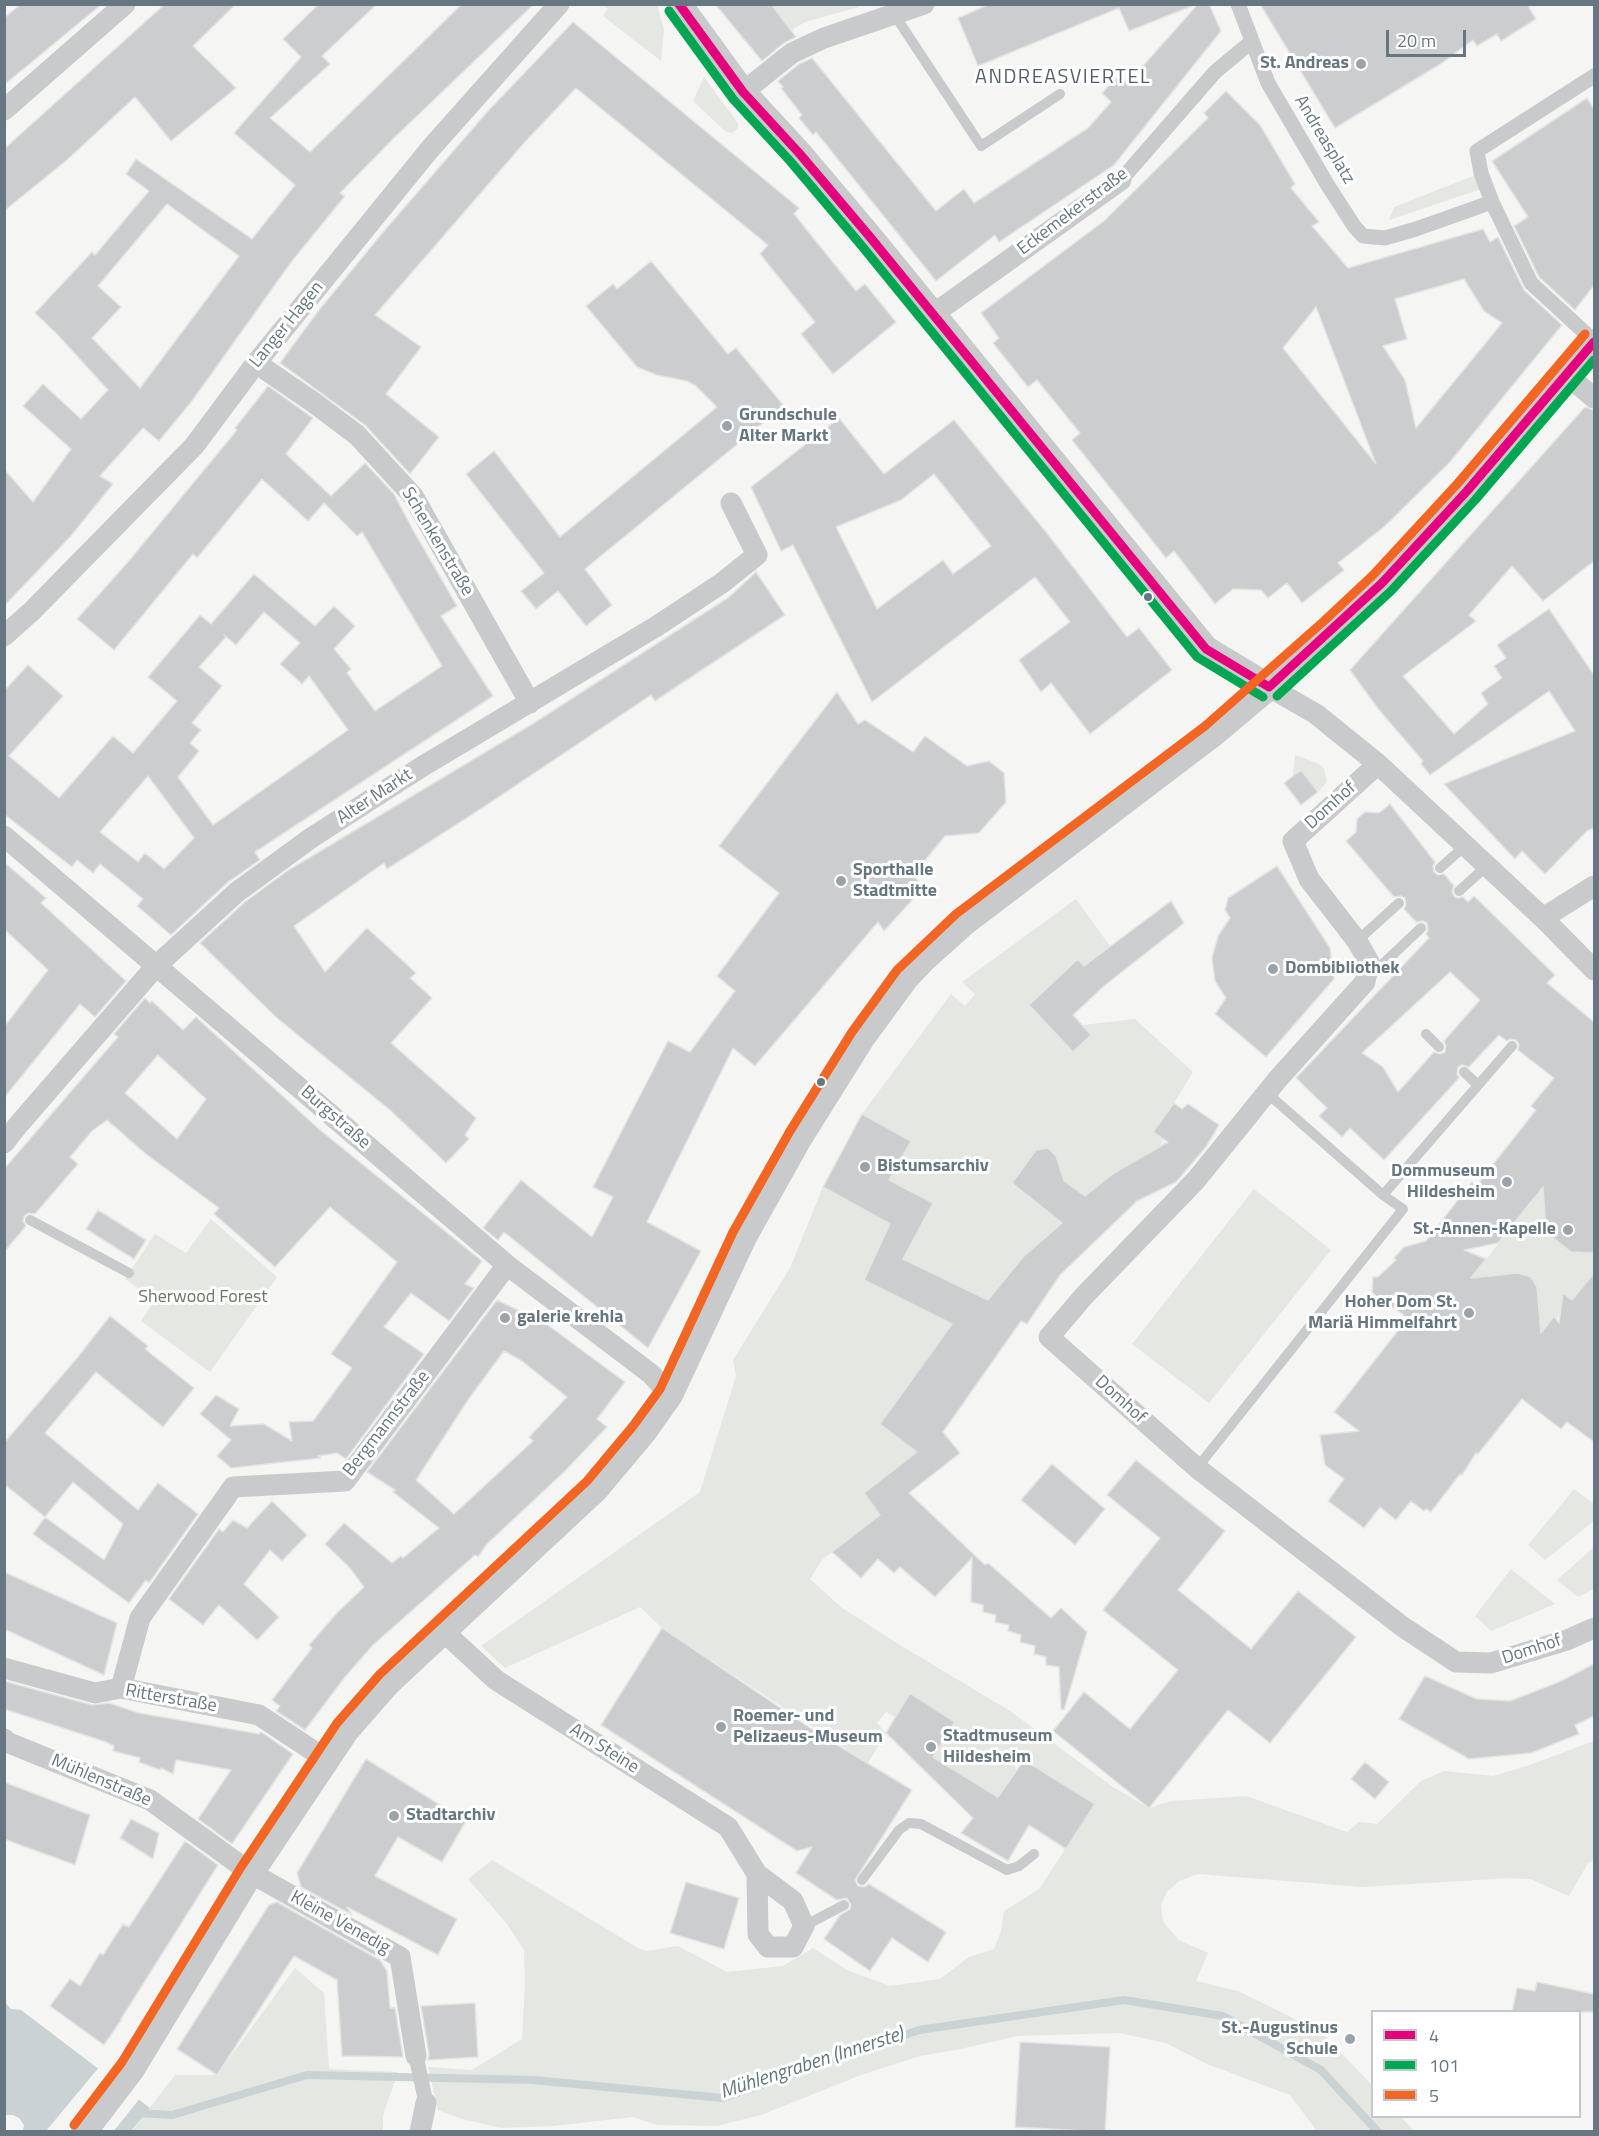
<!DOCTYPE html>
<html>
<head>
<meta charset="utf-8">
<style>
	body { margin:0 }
	#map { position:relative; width:1599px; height:2136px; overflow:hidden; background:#f5f5f4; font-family:"Titillium Web",sans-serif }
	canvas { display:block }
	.frame { position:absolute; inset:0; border:6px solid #677781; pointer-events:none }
	.legend { position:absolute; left:1371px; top:2010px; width:210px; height:108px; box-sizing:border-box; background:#fff; border:2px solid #c2c9cd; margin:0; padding:8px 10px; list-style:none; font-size:18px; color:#677781 }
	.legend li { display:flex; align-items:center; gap:12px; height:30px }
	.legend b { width:30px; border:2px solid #c2c9cd }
	.scale { position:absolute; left:1386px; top:30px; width:80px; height:27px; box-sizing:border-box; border:3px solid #677781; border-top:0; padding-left:8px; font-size:18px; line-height:21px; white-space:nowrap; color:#677781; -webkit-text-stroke:4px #fff; paint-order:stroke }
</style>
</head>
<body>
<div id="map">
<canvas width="1599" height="2136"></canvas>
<div class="frame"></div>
<ul class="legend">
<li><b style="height:8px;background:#e5007d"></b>4</li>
<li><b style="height:8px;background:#00a651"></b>101</li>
<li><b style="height:8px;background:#f26522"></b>5</li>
</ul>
<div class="scale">20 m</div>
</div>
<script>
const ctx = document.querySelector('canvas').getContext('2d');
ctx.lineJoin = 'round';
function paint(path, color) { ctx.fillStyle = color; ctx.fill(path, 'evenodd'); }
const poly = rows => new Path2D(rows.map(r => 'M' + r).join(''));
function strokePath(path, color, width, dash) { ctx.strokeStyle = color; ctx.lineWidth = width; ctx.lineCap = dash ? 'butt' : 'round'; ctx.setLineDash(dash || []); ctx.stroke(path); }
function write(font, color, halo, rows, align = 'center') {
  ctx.font = font + ' "Titillium Web",sans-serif'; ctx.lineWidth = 6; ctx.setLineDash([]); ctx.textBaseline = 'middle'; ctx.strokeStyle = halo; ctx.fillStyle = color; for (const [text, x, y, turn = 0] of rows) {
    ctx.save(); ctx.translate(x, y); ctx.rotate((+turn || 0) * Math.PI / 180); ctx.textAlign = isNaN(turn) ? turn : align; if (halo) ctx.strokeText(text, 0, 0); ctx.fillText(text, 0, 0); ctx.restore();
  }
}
paint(poly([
	[858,4,859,7,805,22,792,30,771,5],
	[603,5,657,5,664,29,661,61,603,16,608,9],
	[704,77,738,123,738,128,732,133,726,132,693,101],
	[1481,173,1487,187,1389,220,1394,207],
	[1295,755,1319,764,1324,769,1327,782,1318,792,1301,770,1293,776],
	[1076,899,1110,946,1084,966,1077,959,1029,1006,1073,1052,1091,1035,1083,1025,1135,1019,1193,1072,1174,1103,1153,1132,1163,1139,1159,1148,1114,1173,1085,1196,1055,1176,1060,1168,1056,1156,1048,1148,1036,1150,1012,1184,1062,1223,1023,1257,987,1301,879,1247,865,1280,952,1324,881,1424,917,1452,864,1492,880,1515,822,1560,810,1579,842,1608,900,1645,1010,1711,1113,1787,1149,1808,1172,1801,1246,1796,1347,1832,1359,1822,1377,1824,1421,1781,1444,1771,1493,1776,1530,1765,1594,1741,1594,1860,1588,1863,1569,1896,1530,1879,1510,1878,1363,1887,1198,1874,1179,1881,1167,1892,1161,1905,1163,1922,1179,1940,1208,1953,1196,1981,1238,1991,1321,2032,1372,2085,1372,2116,1401,2117,1414,2131,1317,2131,1290,2095,1207,2064,1166,2043,1119,2033,1018,2036,960,2049,920,2056,861,2075,761,2115,717,2126,657,2125,633,2117,553,2126,501,2128,462,2119,438,2110,428,2067,472,2070,522,2039,525,1984,524,1950,507,1924,468,1879,492,1860,638,1948,647,1951,678,1946,727,1972,783,1966,813,1948,847,1970,890,1986,940,1979,969,1957,994,1949,1001,1931,1004,1911,1039,1889,1093,1807,1022,1769,1019,1761,1014,1763,1016,1771,998,1797,933,1757,955,1722,910,1694,895,1717,886,1712,877,1723,886,1733,868,1763,662,1628,640,1607,505,1668,481,1646,700,1492,736,1376,733,1360,790,1268,823,1187,915,1236,932,1203,889,1180,910,1141,862,1114,951,994,965,1006,975,994,962,982],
	[1569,1154,1594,1173,1594,1273,1557,1318,1553,1316,1552,1318,1555,1321,1542,1337,1522,1322,1531,1277,1520,1273,1469,1281],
	[1254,1189,1331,1250,1209,1403,1132,1344],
	[211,1219,277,1277,210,1372,141,1321,155,1300,125,1279,155,1234,186,1253],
	[1574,1489,1594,1504,1594,1521,1545,1560,1528,1545],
	[1594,1547,1594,1589,1578,1597,1557,1580],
	[1511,1569,1555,1604,1491,1631,1475,1616],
	[295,1968,324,1993,329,2069,398,2072,383,2115,383,2131,131,2132,175,2075,217,2075]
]), '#e4e7e2');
paint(poly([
	[4,2001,11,2009,21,2010,150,2108,131,2131,23,2131,24,2125,19,2118,13,2115,5,2115]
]), '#cad2d4');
paint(poly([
	[100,2066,141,2097,113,2132,46,2131]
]), '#f5f5f4');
strokePath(poly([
	[136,2113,172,2115,307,2075,533,2080,723,2098,919,2030,1124,2000,1223,2016,1321,2070,1378,2132]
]), '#cad2d4', 8);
const building = poly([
	[21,4,102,4,4,85,4,18,21,4],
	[165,4,236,4,193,46,236,88,171,141,135,97,67,160,4,211,4,149,165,4],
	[319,4,377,4,322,56,330,64,270,118,310,152,462,4,534,4,394,138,340,193,345,196,292,261,192,401,159,441,143,428,100,476,113,484,70,537,4,606,4,469,33,502,71,449,23,406,43,384,81,419,108,390,57,334,35,313,92,252,95,255,149,191,126,174,136,159,252,239,295,185,234,133,301,57,283,39,319,4],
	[167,204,239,256,140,388,92,338,121,307,98,286,167,204],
	[715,4,771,4,796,37,784,43,762,61,715,4],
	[990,4,1192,4,1192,6,1129,31,1119,8,978,66,958,18,990,4],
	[1198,4,1209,4,1221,31,1114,165,999,242,995,235,936,281,816,132,813,135,799,118,802,115,781,88,783,87,778,81,799,64,812,58,936,211,964,189,974,203,1088,128,1111,102,1102,93,1118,76,1127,84,1198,4],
	[1260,4,1527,4,1536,19,1501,41,1497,34,1477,46,1473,40,1442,63,1335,128,1260,4],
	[573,22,799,208,794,214,856,291,865,284,896,322,833,374,801,334,815,322,760,254,768,245,576,88,524,143,375,315,421,347,386,394,439,437,410,474,365,425,280,363,319,310,384,231,488,111,573,22],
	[1226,91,1260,125,1295,184,1291,188,1319,222,1312,226,1348,268,1483,229,1490,242,1498,237,1524,290,1562,325,1450,462,1385,526,1338,563,1344,570,1302,603,1287,583,1268,598,1261,590,1233,589,1215,604,1174,551,1166,558,1123,504,1072,440,1080,433,1037,380,1028,387,993,343,999,338,981,313,1104,221,1208,118,1204,113,1226,91],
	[1464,279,1484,311,1502,323,1416,428,1405,380,1383,346,1407,339,1395,299,1464,279],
	[1316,307,1376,464,1283,348,1316,307],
	[1587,98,1594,109,1594,285,1575,310,1539,277,1514,226,1528,217,1492,161,1587,98],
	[651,261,728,354,736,348,784,406,585,569,612,605,586,626,558,591,536,609,521,591,544,573,466,474,494,451,560,537,717,407,696,386,687,381,657,375,637,367,586,306,613,284,617,289,651,261],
	[268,386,313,418,286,454,331,496,365,463,394,494,413,530,457,606,441,616,493,696,255,852,260,860,228,882,171,935,137,906,143,899,100,864,93,873,77,860,72,867,4,814,4,691,28,665,63,696,9,756,59,798,113,736,133,753,177,701,148,677,200,615,211,624,254,574,315,626,334,606,355,626,334,649,351,669,347,673,375,711,442,666,362,532,357,536,324,503,308,521,262,479,197,558,193,554,114,650,77,619,128,562,237,430,235,428,268,386],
	[264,612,300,643,280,664,302,684,309,676,348,730,213,825,178,777,199,751,190,743,201,730,192,723,222,686,199,667,226,637,224,635,236,645,264,612],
	[148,776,194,838,164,869,145,853,138,862,100,832,148,776],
	[1585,407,1594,410,1594,561,1543,601,1512,566,1469,615,1476,621,1403,676,1454,734,1488,704,1481,693,1502,678,1494,666,1506,658,1497,645,1549,609,1594,675,1594,828,1587,831,1545,874,1522,851,1515,859,1444,784,1575,731,1549,691,1430,775,1421,764,1423,761,1379,710,1350,670,1585,407],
	[839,418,884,474,954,420,1046,532,1127,637,1139,628,1172,670,1090,734,1051,683,1041,692,1019,660,1070,622,1035,577,872,702,793,545,781,551,751,487,839,418],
	[934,474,991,546,953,574,943,560,877,609,836,527,901,500,934,474],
	[756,572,785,615,655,701,651,695,479,810,387,869,384,863,294,926,325,972,367,928,416,973,410,978,432,998,391,1043,476,1118,465,1135,469,1139,446,1163,390,1110,277,1018,200,943,245,902,287,871,534,723,729,597,756,572],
	[837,692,858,724,865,720,913,752,925,736,967,766,989,761,1004,773,1006,802,979,833,945,836,913,875,924,887,884,931,878,922,755,1066,733,1048,647,1222,701,1251,648,1348,504,1232,498,1240,483,1228,521,1180,592,1237,613,1197,593,1187,668,1041,690,1052,735,991,717,976,779,893,719,846,837,692],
	[1301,770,1318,792,1301,805,1284,783,1301,770],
	[1390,804,1435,862,1433,866,1434,872,1438,875,1444,874,1454,886,1452,892,1454,896,1457,898,1463,897,1468,902,1474,896,1555,975,1547,983,1594,1022,1594,1253,1571,1252,1546,1232,1543,1187,1498,1243,1464,1250,1486,1259,1471,1278,1518,1273,1531,1277,1537,1287,1541,1333,1554,1316,1559,1323,1563,1293,1572,1300,1594,1273,1594,1442,1567,1422,1561,1429,1522,1399,1478,1454,1476,1453,1462,1475,1460,1474,1431,1512,1426,1509,1424,1511,1411,1501,1396,1520,1380,1507,1364,1528,1328,1501,1344,1479,1325,1465,1320,1435,1359,1431,1334,1412,1408,1318,1372,1293,1373,1277,1378,1277,1396,1260,1394,1258,1404,1247,1426,1241,1472,1182,1476,1186,1536,1110,1531,1106,1554,1078,1518,1050,1519,1044,1516,1040,1510,1039,1507,1041,1499,1035,1469,1067,1462,1065,1458,1067,1457,1074,1459,1078,1384,1160,1350,1128,1342,1137,1319,1116,1327,1108,1296,1078,1429,938,1426,934,1428,930,1427,923,1423,921,1416,922,1404,909,1406,905,1405,898,1401,896,1394,897,1346,841,1356,832,1357,819,1365,812,1379,813,1390,804],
	[1450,972,1480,1000,1444,1041,1446,1046,1445,1052,1440,1054,1434,1052,1398,1092,1383,1067,1362,1053,1450,972],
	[4,862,46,898,41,903,126,981,95,1017,80,1004,4,1098,4,1027,48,970,4,929,4,862],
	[1277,866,1330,948,1334,979,1266,1057,1215,1014,1226,998,1215,981,1212,958,1218,936,1230,918,1225,910,1228,898,1277,866],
	[1171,901,1184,923,1104,986,1073,1015,1091,1035,1073,1052,1029,1005,1078,959,1084,966,1171,901],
	[145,998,150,1003,152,1001,183,1030,196,1017,320,1130,482,1261,465,1284,474,1288,449,1321,411,1293,384,1327,424,1354,346,1459,337,1453,318,1456,321,1458,231,1468,217,1456,231,1440,200,1414,216,1395,239,1409,230,1426,264,1424,292,1441,289,1422,313,1421,352,1368,331,1354,397,1262,330,1207,275,1267,214,1214,219,1208,146,1154,107,1120,92,1131,70,1157,78,1164,35,1214,29,1213,24,1216,23,1221,26,1226,4,1252,4,1169,118,1037,114,1034,145,998],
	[158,1055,206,1099,177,1139,125,1093,158,1055],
	[1174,1103,1182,1109,1188,1104,1219,1125,1206,1147,1176,1182,1137,1201,1060,1275,1027,1324,1021,1321,943,1432,960,1453,909,1493,985,1565,988,1563,1051,1618,1061,1608,1087,1632,1064,1710,1061,1709,1059,1667,1046,1665,1046,1657,1034,1654,1035,1646,1020,1642,1021,1635,1008,1631,1009,1625,995,1622,996,1615,983,1612,983,1605,971,1602,972,1558,935,1597,900,1567,894,1573,878,1559,861,1578,832,1552,880,1515,864,1493,917,1452,880,1424,952,1324,864,1280,890,1224,823,1187,862,1114,911,1141,889,1180,933,1203,903,1259,988,1300,1023,1257,1062,1223,1012,1183,1036,1150,1048,1148,1056,1156,1064,1181,1085,1196,1114,1173,1168,1142,1153,1132,1174,1103],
	[98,1210,146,1240,134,1259,86,1229,98,1210],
	[497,1300,545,1323,625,1382,597,1419,607,1427,564,1472,487,1544,478,1557,475,1555,373,1645,345,1677,305,1730,276,1711,280,1706,272,1700,312,1648,309,1645,337,1613,364,1587,349,1567,325,1544,344,1523,392,1563,401,1556,403,1558,439,1528,393,1492,395,1490,367,1472,497,1300],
	[504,1351,522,1361,567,1397,529,1437,533,1441,454,1514,416,1480,470,1397,504,1351],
	[110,1316,148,1346,145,1349,194,1388,163,1427,96,1372,45,1433,138,1510,158,1483,198,1514,149,1583,146,1580,129,1603,33,1534,45,1517,4,1484,4,1443,78,1357,110,1316],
	[73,1482,123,1524,104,1560,45,1517,73,1482],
	[1136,1460,1225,1531,1178,1590,1251,1649,1298,1591,1356,1637,1270,1743,1228,1710,1149,1808,1053,1731,1084,1692,1130,1729,1178,1670,1103,1610,1160,1538,1107,1495,1136,1460],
	[1052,1464,1105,1509,1075,1545,1021,1500,1052,1464],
	[272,1501,307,1535,282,1561,270,1550,244,1584,279,1617,257,1640,219,1605,203,1625,169,1599,219,1529,223,1532,233,1520,247,1528,272,1501],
	[4,1572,117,1623,104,1675,4,1629,4,1572],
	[662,1628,816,1732,912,1790,855,1880,858,1886,864,1887,869,1884,946,1932,928,1962,892,1938,870,1971,824,1939,840,1915,850,1909,851,1905,847,1898,837,1900,796,1873,812,1847,797,1851,601,1725,662,1628],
	[1594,1664,1594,1716,1575,1725,1579,1734,1531,1753,1469,1759,1399,1719,1425,1676,1477,1699,1510,1701,1559,1682,1594,1664],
	[4,1681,92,1705,109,1703,139,1713,259,1734,261,1732,293,1754,232,1844,198,1819,231,1770,176,1760,173,1774,161,1768,160,1770,139,1762,140,1758,113,1751,114,1746,106,1742,4,1709,4,1681],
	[910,1693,955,1722,933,1757,998,1797,1024,1760,1095,1804,1066,1849,1029,1825,1008,1861,961,1833,973,1818,886,1733,910,1693],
	[366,1759,466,1821,442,1862,398,1837,375,1876,457,1919,438,1955,347,1907,352,1915,301,1887,297,1873,366,1759],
	[1365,1762,1389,1782,1375,1799,1351,1779,1365,1762],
	[4,1782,90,1815,75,1865,4,1839,4,1782],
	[131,1819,159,1833,153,1859,120,1838,131,1819],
	[185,1841,218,1865,121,2019,122,2019,104,2045,50,2006,70,1979,80,1986,100,1953,103,1955,123,1924,129,1927,185,1841],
	[686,1882,739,1898,724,1949,670,1933,686,1882],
	[277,1902,380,1960,387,1971,390,2008,395,2008,403,2057,342,2056,337,1980,294,1956,217,2075,177,2049,269,1905,277,1902],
	[1537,1982,1594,1994,1594,2012,1512,2012,1517,1988,1535,1991,1537,1982],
	[475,2003,478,2057,428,2060,429,2054,421,2006,475,2003],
	[1020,2042,1110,2047,1105,2132,1015,2127,1020,2042]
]);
paint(building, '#cccdce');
strokePath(building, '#e4e4e4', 1.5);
strokePath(poly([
	[894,14,981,146,1060,94],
	[1440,868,1466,845],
	[1459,891,1488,865],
	[1357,941,1399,903],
	[1369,977,1421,928],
	[1426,1034,1439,1047],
	[1464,1072,1478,1085],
	[1383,1195,1512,1046],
	[30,1220,129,1273],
	[1197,1468,1403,1209,1383,1195,1267,1093],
	[862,1880,899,1830,909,1823,921,1824,1007,1870,1019,1866,1034,1854],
	[804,1926,844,1905]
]), '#c9cacb', 10);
strokePath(poly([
	[1238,4,1268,83,1327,184,1354,226,1363,236,1385,238,1416,229,1492,202],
	[1594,76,1477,151,1481,173,1492,202,1531,283,1594,341],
	[1121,180,1215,72,1251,42],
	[416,2056,426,2103]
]), '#c9cacb', 15);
strokePath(poly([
	[743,92,792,53,824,38,924,4],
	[4,110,125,4],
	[932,315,1121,180],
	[256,363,313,402,357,435,413,496,530,703],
	[1567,375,1594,398],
	[4,636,32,611,194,446,256,363,430,149,559,4],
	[1269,687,1316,714,1378,764,1543,918,1594,970],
	[1378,764,1293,841,1309,879,1357,941,1369,962,1365,982,1277,1080,1196,1180,1083,1297,1049,1337,1197,1468,1403,1627,1456,1662,1491,1663,1567,1640,1594,1628],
	[4,836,507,1265,651,1374,670,1395],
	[1543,918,1594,886],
	[4,1143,19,1124,157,965,237,892,311,838,423,766,657,626,722,583,757,555,731,503],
	[443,1631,496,1680,728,1827,757,1874,793,1901,804,1926,793,1947,768,1947,758,1934,757,1874],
	[4,1668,95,1693,121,1688,259,1715,327,1760],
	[121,1688,140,1618,233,1487,345,1481,507,1265],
	[4,1739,9,1743,150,1800,251,1873,400,1957,416,2056],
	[420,2132,426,2103]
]), '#c9cacb', 21);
strokePath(poly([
	[679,4,743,92,799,153,870,237,1206,649,1269,687],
	[84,2132,132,2069,251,1873,346,1731,388,1683,596,1489,643,1433,670,1395,744,1237,800,1137,862,1038,906,978,924,959,963,924,1212,735,1269,687,1332,630,1382,583,1467,491,1594,342]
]), '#c9cacb', 26);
strokePath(poly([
	[679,4,743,92,799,153,870,237,1206,649,1269,687],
	[1269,687,1382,583,1467,491,1594,342]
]), '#e5007d', 9);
strokePath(poly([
	[669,11,733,99,790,161,861,245,1197,657,1263,697],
	[1277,696,1391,591,1476,499,1594,360]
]), '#00a651', 9);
strokePath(poly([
	[74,2125,122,2062,241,1867,337,1723,380,1674,587,1481,633,1426,660,1389,733,1232,790,1131,852,1032,897,970,956,914,1205,726,1324,621,1373,575,1458,483,1585,334]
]), '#f26522', 9);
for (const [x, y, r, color] of [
	[1361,64,6,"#99a3a9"],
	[727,426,6,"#99a3a9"],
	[1148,597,5,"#677781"],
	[841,881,6,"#99a3a9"],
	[1273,969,6,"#99a3a9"],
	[821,1082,5,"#677781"],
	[865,1167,6,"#99a3a9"],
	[1507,1182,6,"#99a3a9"],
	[1568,1230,6,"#99a3a9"],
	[1469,1313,6,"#99a3a9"],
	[505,1318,6,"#99a3a9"],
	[721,1727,6,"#99a3a9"],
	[931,1747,6,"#99a3a9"],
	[394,1816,6,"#99a3a9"],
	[1350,2039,6,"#99a3a9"]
]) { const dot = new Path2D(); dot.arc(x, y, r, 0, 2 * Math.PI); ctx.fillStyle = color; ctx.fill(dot); strokePath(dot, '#fff', 2); }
write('bold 18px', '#677781', '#fff', [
	["St. Andreas",1349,64,"right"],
	["Grundschule",739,416],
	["Alter Markt",739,437],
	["Sporthalle",853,871],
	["Stadtmitte",853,892],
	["Dombibliothek",1285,969],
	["Bistumsarchiv",877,1167],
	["Dommuseum",1495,1172,"right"],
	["Hildesheim",1495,1193,"right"],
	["St.-Annen-Kapelle",1556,1230,"right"],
	["Hoher Dom St.",1457,1303,"right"],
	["Mariä Himmelfahrt",1457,1324,"right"],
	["galerie krehla",517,1318],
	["Roemer- und",733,1717],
	["Pelizaeus-Museum",733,1738],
	["Stadtmuseum",943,1737],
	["Hildesheim",943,1758],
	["Stadtarchiv",406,1816],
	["St.-Augustinus",1338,2029,"right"],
	["Schule",1338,2050,"right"]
], 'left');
write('18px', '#677781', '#fff', [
	["Andreasplatz",1324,140,59],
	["Eckemekerstraße",1073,212,-37],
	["Langer Hagen",287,325,-51],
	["Schenkenstraße",437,542,59],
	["Alter Markt",375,797,-33],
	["Domhof",1331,806,-42],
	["Burgstraße",335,1118,41],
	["Domhof",1120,1400,42],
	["Bergmannstraße",387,1424,-52],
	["Domhof",1532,1650,-18],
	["Ritterstraße",171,1699,10],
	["Am Steine",604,1749,32],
	["Mühlenstraße",101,1781,23],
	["Kleine Venedig",340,1923,29]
]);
write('18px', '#6a7966', '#fff', [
	["Sherwood Forest",203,1298]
]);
ctx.letterSpacing = '1.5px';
write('20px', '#555f67', '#fff', [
	["ANDREASVIERTEL",1063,78]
]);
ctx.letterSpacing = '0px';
write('italic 20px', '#63777d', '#fff', [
	["Mühlengraben (Innerste)",812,2064,-18]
]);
</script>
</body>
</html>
